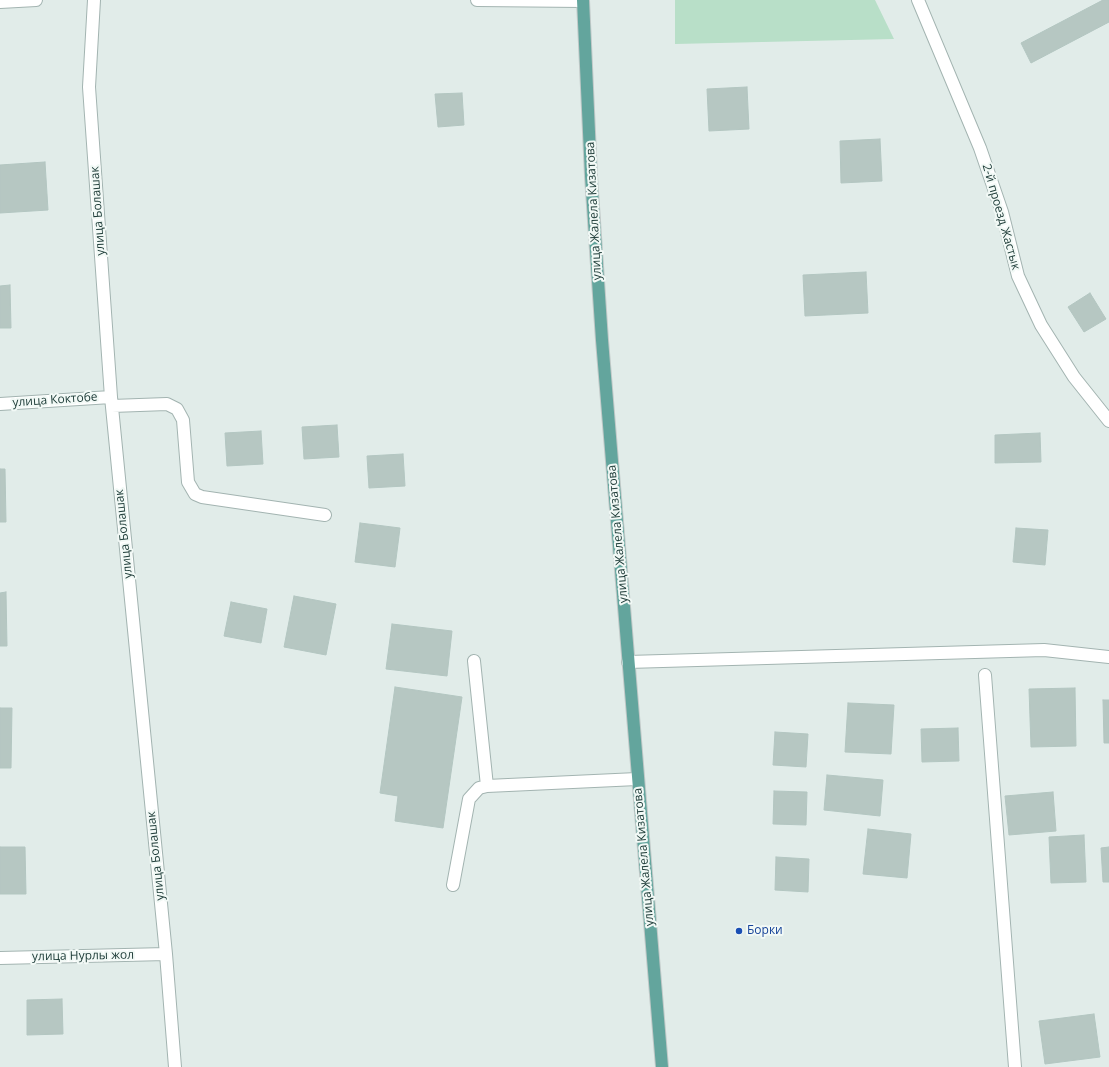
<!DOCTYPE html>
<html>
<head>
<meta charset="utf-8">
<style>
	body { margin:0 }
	canvas { display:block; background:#e1ece9 }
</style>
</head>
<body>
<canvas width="1109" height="1067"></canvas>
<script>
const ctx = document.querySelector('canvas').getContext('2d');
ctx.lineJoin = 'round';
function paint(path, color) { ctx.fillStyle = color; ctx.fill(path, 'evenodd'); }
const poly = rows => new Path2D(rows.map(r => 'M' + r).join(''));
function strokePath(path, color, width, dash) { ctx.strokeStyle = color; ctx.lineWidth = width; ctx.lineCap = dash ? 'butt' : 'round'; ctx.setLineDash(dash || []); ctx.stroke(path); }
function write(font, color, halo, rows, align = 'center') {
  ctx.font = font + ' "Open Sans",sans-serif'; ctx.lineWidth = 4; ctx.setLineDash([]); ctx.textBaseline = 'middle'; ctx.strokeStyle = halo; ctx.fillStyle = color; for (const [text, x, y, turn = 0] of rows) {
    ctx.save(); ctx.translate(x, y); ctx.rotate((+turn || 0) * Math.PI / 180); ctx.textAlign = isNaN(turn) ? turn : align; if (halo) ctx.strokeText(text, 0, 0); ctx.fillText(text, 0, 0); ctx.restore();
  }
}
paint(poly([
	[675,0,875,0,894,39,675,44]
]), '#b8dfc8');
const building = poly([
	[1103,0,1109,0,1109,22,1031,63,1021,43,1103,0],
	[747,87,749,129,709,131,707,89,747,87],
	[462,93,464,125,438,127,435,94,462,93],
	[880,139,882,181,841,183,840,141,880,139],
	[45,162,48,210,0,213,0,165,45,162],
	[866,272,868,313,805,316,803,275,866,272],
	[10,285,11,328,0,328,0,286,10,285],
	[1090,293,1106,319,1084,332,1068,307,1090,293],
	[337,425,339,457,304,459,302,427,337,425],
	[261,431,263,464,227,466,225,433,261,431],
	[1040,433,1041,462,995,463,995,435,1040,433],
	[403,454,405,486,369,488,367,456,403,454],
	[0,469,5,469,6,522,0,522,0,469],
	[360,523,400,528,395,567,355,562,360,523],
	[1016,528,1048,530,1045,565,1013,562,1016,528],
	[6,592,7,646,0,646,0,593,6,592],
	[294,596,336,604,326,655,284,647,294,596],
	[231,602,267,609,261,643,224,636,231,602],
	[392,624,452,631,447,676,386,669,392,624],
	[395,687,462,697,443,828,395,821,398,796,380,793,395,687],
	[1075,688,1076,746,1031,747,1029,689,1075,688],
	[1103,700,1109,700,1109,743,1104,743,1103,700],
	[848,703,894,705,891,754,845,752,848,703],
	[0,708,12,708,11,768,0,768,0,708],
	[958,728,959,761,922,762,921,729,958,728],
	[775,732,808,734,806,767,773,765,775,732],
	[827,775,883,780,880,816,824,810,827,775],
	[774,791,807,792,806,825,773,824,774,791],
	[1053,792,1056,831,1009,835,1005,796,1053,792],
	[868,829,911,834,907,878,863,874,868,829],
	[1084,835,1086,882,1051,883,1049,837,1084,835],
	[0,847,25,847,26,894,0,894,0,847],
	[1109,847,1109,882,1103,882,1101,848,1109,847],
	[776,857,809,859,808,892,775,890,776,857],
	[62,999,63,1034,27,1035,27,1000,62,999],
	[1094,1014,1100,1057,1045,1064,1039,1021,1094,1014]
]);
paint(building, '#b6c7c2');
strokePath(building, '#b3c6c1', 1);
const minor = poly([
	[94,0,89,87,111,397,166,954,175,1067],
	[477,0,583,1],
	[918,0,980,148,1002,212,1018,276,1041,325,1074,377,1109,421],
	[0,2,36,0],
	[0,404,111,397],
	[112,406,167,404,177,409,183,420,188,482,195,494,202,497,325,515],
	[474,661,487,786],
	[628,662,1044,650,1109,657],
	[985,675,1015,1067],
	[453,885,469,799,479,788,487,786,637,779],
	[0,958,166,954]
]);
const major = poly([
	[583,0,591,176,602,340,662,1067]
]);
strokePath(minor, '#a3b4b1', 14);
strokePath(major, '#c1c9c8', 14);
strokePath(minor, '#fff', 12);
strokePath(major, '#63a59d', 12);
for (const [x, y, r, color] of [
	[739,931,4,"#1a4fb4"]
]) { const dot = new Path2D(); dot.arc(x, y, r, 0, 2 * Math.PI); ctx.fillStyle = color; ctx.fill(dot); strokePath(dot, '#f2f9f6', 1.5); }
write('12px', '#203e3a', '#f2f9f6', [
	["улица Болашак",98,211,-94],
	["улица Жалела Кизатова",594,211,-93],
	["2-й проезд Жастык",1001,217,74],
	["улица Коктобе",55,400,-4],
	["улица Болашак",124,534,-96],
	["улица Жалела Кизатова",618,534,-95],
	["улица Болашак",156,856,-96],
	["улица Жалела Кизатова",644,857,-95],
	["улица Нурлы жол",83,956,-1]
]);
write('12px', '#164399', '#f2f9f6', [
	["Борки",747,931]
], 'left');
</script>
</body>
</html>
